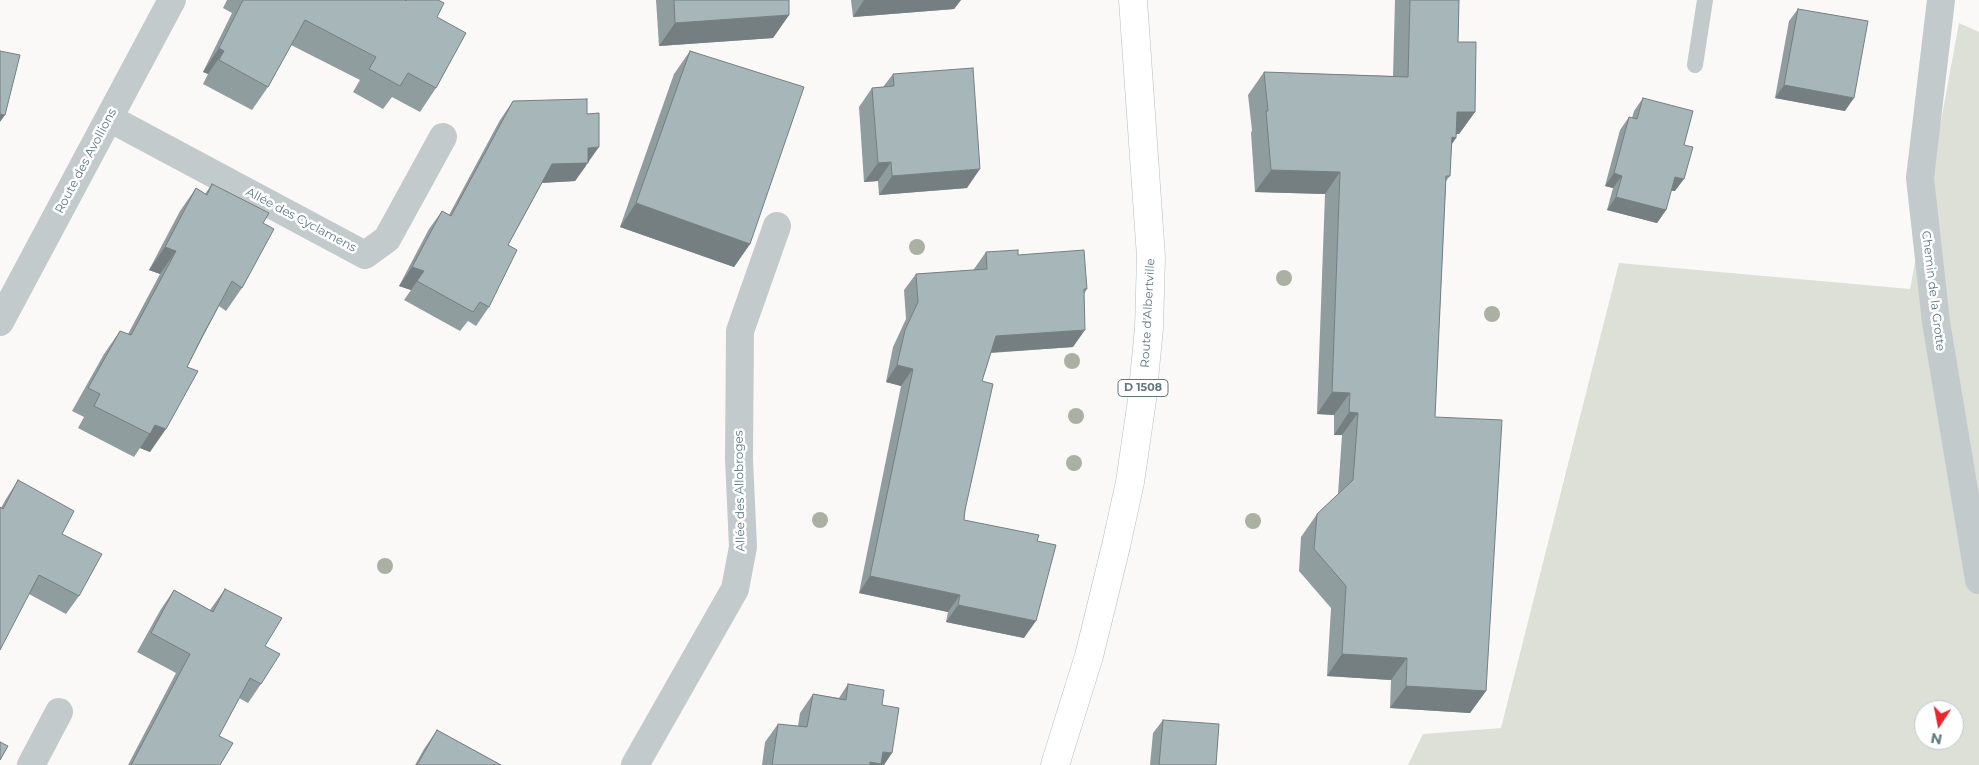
<!DOCTYPE html>
<html>
<head>
<meta charset="utf-8">
<style>
	body { margin:0 }
	#map { position:relative; width:1979px; height:765px; overflow:hidden; background:#faf9f8; font-family:Montserrat,sans-serif }
	canvas { display:block }
	.north { position:absolute; left:1914px; top:700px; width:50px; height:50px; box-sizing:border-box; background:#fff; border:1px solid #bfc9cb; border-radius:50%; rotate:191deg; font-size:14px; font-weight:700; line-height:20px; text-align:center; color:#5e787e }
	.north::after { content:''; display:block; margin:auto; width:18px; height:22px; background:#ec252c; clip-path:polygon(50% 0,100% 100%,50% 72%,0 100%) }
</style>
</head>
<body>
<div id="map">
<canvas width="1979" height="765"></canvas>
<div class="north">N</div>
</div>
<script>
const ctx = document.querySelector('canvas').getContext('2d');
ctx.lineJoin = 'round';
function paint(path, color) { ctx.fillStyle = color; ctx.fill(path, 'evenodd'); }
const poly = rows => new Path2D(rows.map(r => 'M' + r).join(''));
function strokePath(path, color, width, dash) { ctx.strokeStyle = color; ctx.lineWidth = width; ctx.lineCap = dash ? 'butt' : 'round'; ctx.setLineDash(dash || []); ctx.stroke(path); }
function write(font, color, halo, rows, align = 'center') {
  ctx.font = font + ' Montserrat,sans-serif'; ctx.lineWidth = 5; ctx.setLineDash([]); ctx.textBaseline = 'middle'; ctx.strokeStyle = halo; ctx.fillStyle = color; for (const [text, x, y, turn = 0] of rows) {
    ctx.save(); ctx.translate(x, y); ctx.rotate((+turn || 0) * Math.PI / 180); ctx.textAlign = isNaN(turn) ? turn : align; if (halo) ctx.strokeText(text, 0, 0); ctx.fillText(text, 0, 0); ctx.restore();
  }
}
paint(poly([
	[1959,23,1979,32,1979,765,1408,765,1423,734,1501,728,1619,263,1910,289],
	[1924,710,1954,710,1954,740,1924,740]
]), '#dce0d6');
const primary = poly([
	[1055,765,1089,656,1116,546,1130,482,1142,400,1149,328,1151,257,1133,0]
]);
strokePath(primary, '#b4bdbe', 29);
strokePath(poly([
	[1695,65,1705,0]
]), '#c3cacc', 16);
strokePath(poly([
	[1941,0,1920,178,1936,322,1979,580],
	[109,118,365,255,387,239,443,137],
	[0,322,172,0],
	[31,765,59,712],
	[635,765,735,589,743,547,739,459,740,331,777,226]
]), '#c3cacc', 28);
strokePath(primary, '#fff', 28);
ctx.fillStyle = '#aab1a3';
for (const [x, y] of [
	[917,247],
	[1284,278],
	[1492,314],
	[1072,361],
	[1076,416],
	[1074,463],
	[820,520],
	[1253,521],
	[385,566]
]) { ctx.beginPath(); ctx.arc(x, y, 8, 0, 2 * Math.PI); ctx.fill(); }
paint(poly([
	[227,0,438,0,437,17,436,88,420,112,392,97,383,109,353,92,360,80,291,45,268,87,252,110,203,84,208,74,203,72,232,13,223,8],
	[656,0,789,0,789,15,773,38,659,46],
	[851,0,961,0,954,9,853,17],
	[1395,0,1459,0,1458,42,1475,112,1459,134,1456,134,1456,138,1451,145,1450,176,1446,181,1435,417,1486,691,1470,713,1390,708,1391,680,1327,676,1331,608,1299,571,1301,537,1317,514,1338,494,1342,435,1334,435,1334,415,1317,414,1325,194,1255,192,1251,133,1252,130,1248,95,1264,72,1393,76],
	[1798,9,1845,111,1775,98,1789,21],
	[690,51,750,244,734,267,620,227,674,74],
	[893,74,967,188,879,195,878,181,864,182,859,107,872,88,883,87],
	[1643,98,1684,145,1675,191,1671,191,1666,210,1657,223,1607,210,1613,188,1605,186,1620,130,1629,117,1632,118,1634,111],
	[513,101,586,166,575,181,542,183,508,245,489,307,476,326,468,321,460,331,404,300,411,290,399,286,429,229,442,211,449,215,500,120],
	[212,184,263,223,242,288,226,311,219,306,187,367,150,452,140,448,134,457,78,428,84,417,72,411,104,354,120,331,128,334,160,274,149,270,180,211,196,188,205,194],
	[986,252,1018,255,1087,289,1084,294,1073,347,991,353,982,381,964,520,1037,541,1024,638,946,622,948,612,859,593,901,386,886,382,893,347,906,319,904,290,916,274,974,270,974,269],
	[18,480,62,534,79,596,66,614,29,594,1,508,6,499],
	[225,589,265,646,261,684,248,703,239,698,219,736,220,765,128,765,176,673,137,652,161,609,174,590,210,610],
	[848,684,882,705,884,765,762,765,765,742,778,724,798,726,800,713,813,694,839,698],
	[1163,720,1216,765,1150,765,1153,733],
	[437,730,501,765,415,765,424,749]
]), '#909d9e');
paint(poly([
	[864,0,961,0,954,9,853,17],
	[789,15,773,38,659,46,675,23],
	[219,48,224,51,208,74,203,72],
	[1784,85,1854,98,1845,111,1775,98],
	[1457,112,1475,112,1459,134,1441,134],
	[0,114,5,115,0,122],
	[1452,137,1456,138,1441,160],
	[599,147,575,181,539,183,552,164,588,148],
	[891,162,878,181,864,182,878,163],
	[980,169,967,188,879,195,892,176],
	[1271,170,1340,172,1325,194,1255,192],
	[1614,173,1622,176,1613,188,1605,186],
	[1675,177,1684,179,1675,191,1666,190],
	[1616,197,1666,210,1657,223,1607,210],
	[636,203,750,244,734,267,620,227],
	[165,247,176,251,160,274,149,270],
	[412,267,424,271,411,290,399,286],
	[1085,330,1073,347,984,353,996,336],
	[897,365,913,369,901,386,886,382],
	[1332,392,1350,393,1334,415,1317,414],
	[1349,412,1358,413,1342,435,1334,435],
	[155,425,166,429,150,452,140,448],
	[870,576,960,595,948,612,859,593],
	[958,605,1036,621,1024,638,946,622],
	[1342,654,1407,658,1391,680,1327,676],
	[1406,686,1486,691,1470,713,1390,708],
	[883,752,892,753,884,765,868,765,870,762]
]), '#757f81');
const building = poly([
	[243,0,405,0,406,1,406,0,438,0,444,3,437,17,466,33,436,88,408,73,400,86,369,69,376,57,305,20,268,87,219,60,224,51,219,48,243,0],
	[674,0,789,0,789,15,675,23,674,0],
	[1410,0,1459,0,1458,42,1476,42,1475,112,1457,112,1456,138,1452,137,1450,176,1446,176,1435,417,1502,420,1486,691,1406,686,1407,658,1342,654,1346,586,1314,549,1317,514,1353,480,1358,413,1349,412,1350,393,1332,392,1340,172,1271,170,1266,111,1268,111,1264,72,1408,77,1410,0],
	[1798,9,1868,21,1854,98,1784,85,1798,9],
	[0,51,20,55,5,115,0,114,0,51],
	[690,51,804,87,750,244,636,203,690,51],
	[973,68,980,169,892,176,891,162,878,163,872,88,894,86,893,74,973,68],
	[1643,98,1693,111,1684,145,1693,147,1684,179,1675,177,1666,210,1616,197,1622,176,1614,173,1629,117,1637,119,1643,98],
	[587,99,587,114,599,113,599,147,588,148,588,163,552,164,508,245,517,250,489,307,480,302,473,312,417,281,424,271,412,267,442,211,451,216,513,101,587,99],
	[212,184,269,213,263,223,274,229,242,288,232,281,203,335,187,367,198,371,166,429,155,425,150,434,94,406,100,394,88,388,120,331,131,335,176,251,165,247,196,188,207,195,212,184],
	[1018,250,1018,255,1084,250,1087,289,1084,289,1085,330,996,336,982,381,993,384,965,510,964,520,1039,535,1037,541,1056,545,1036,621,958,605,960,595,870,576,913,369,897,365,905,330,918,302,916,274,987,269,986,252,1018,250],
	[18,480,74,511,62,534,102,554,79,596,39,575,0,650,0,507,3,509,18,480],
	[225,589,282,618,265,646,280,654,261,684,250,678,219,736,233,743,220,765,131,765,190,654,151,633,174,590,213,612,225,589],
	[848,684,884,690,882,705,899,708,892,753,883,752,881,764,870,762,870,765,772,765,778,724,807,727,813,694,846,700,848,684],
	[1163,720,1219,724,1216,765,1159,765,1163,720],
	[437,730,501,765,417,765,437,730],
	[0,742,8,746,0,760,0,742]
]);
paint(building, '#a7b6b8');
strokePath(building, '#757f81', 1);
for (const [x, y, w] of [
	[1143,388,50]
]) { const box = new Path2D(); box.roundRect(x - w / 2, y - 8.5, w, 17, 4); ctx.fillStyle = '#fff'; ctx.fill(box); strokePath(box, '#5e787e', 1); }
write('bold 11px', '#5e787e', null, [
	["D 1508",1143,388]
]);
write('12px', '#5e787e', '#fff', [
	["Route des Avollions",86,161,-62],
	["Allée des Cyclamens",301,220,28],
	["Chemin de la Grotte",1933,291,83],
	["Route d'Albertville",1148,313,-87],
	["Allée des Allobroges",740,491,-91]
]);
</script>
</body>
</html>
